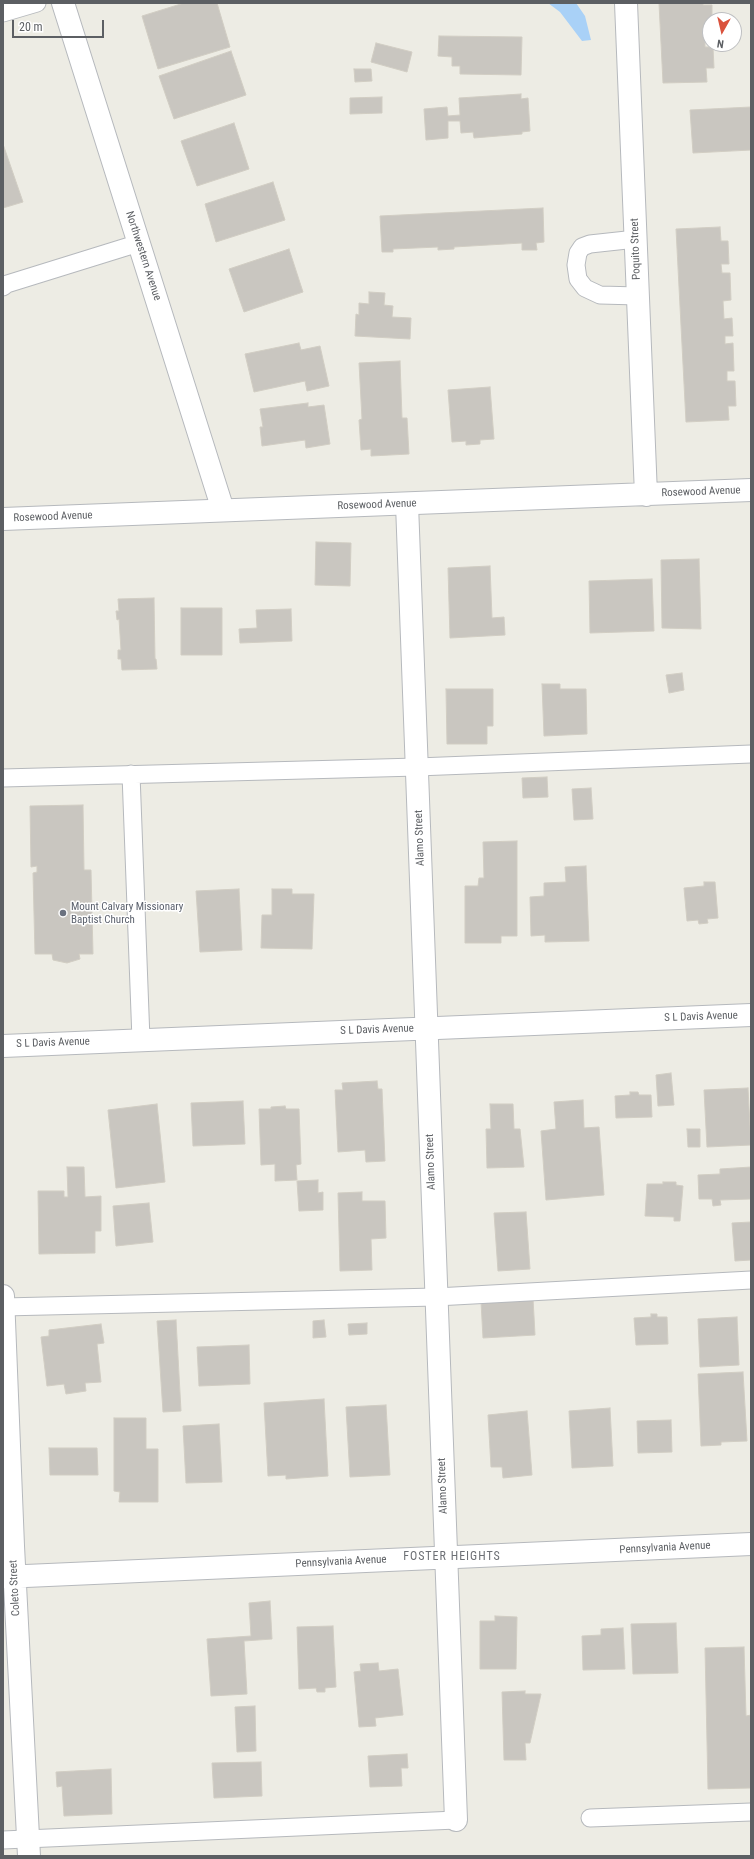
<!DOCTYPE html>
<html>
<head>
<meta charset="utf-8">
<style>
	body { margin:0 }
	#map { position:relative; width:754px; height:1859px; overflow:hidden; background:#edece4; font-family:"Roboto Condensed",sans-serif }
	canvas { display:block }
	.frame { position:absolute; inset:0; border:4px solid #5c5f63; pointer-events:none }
	.north { position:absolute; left:702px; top:12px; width:40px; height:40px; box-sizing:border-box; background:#fff; border:1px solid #bebfc1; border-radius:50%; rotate:188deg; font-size:11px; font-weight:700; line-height:16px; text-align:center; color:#5c5f63 }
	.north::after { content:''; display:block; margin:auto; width:14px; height:18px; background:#da523d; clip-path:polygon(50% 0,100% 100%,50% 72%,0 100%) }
	.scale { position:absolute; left:12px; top:20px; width:92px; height:18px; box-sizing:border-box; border:2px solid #5c5f63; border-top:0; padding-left:5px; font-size:12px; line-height:14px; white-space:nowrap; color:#5c5f63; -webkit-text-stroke:3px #fff; paint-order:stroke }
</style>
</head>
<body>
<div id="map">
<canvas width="754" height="1859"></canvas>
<div class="frame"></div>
<div class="north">N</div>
<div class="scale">20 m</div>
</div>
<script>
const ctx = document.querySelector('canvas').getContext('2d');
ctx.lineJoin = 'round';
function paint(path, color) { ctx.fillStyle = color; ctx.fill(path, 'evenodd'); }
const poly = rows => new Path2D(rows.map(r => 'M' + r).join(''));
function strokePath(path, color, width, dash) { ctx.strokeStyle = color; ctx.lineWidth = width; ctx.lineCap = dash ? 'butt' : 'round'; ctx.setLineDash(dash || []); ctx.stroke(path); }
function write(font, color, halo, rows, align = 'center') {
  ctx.font = font + ' "Roboto Condensed",sans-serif'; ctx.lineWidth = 3; ctx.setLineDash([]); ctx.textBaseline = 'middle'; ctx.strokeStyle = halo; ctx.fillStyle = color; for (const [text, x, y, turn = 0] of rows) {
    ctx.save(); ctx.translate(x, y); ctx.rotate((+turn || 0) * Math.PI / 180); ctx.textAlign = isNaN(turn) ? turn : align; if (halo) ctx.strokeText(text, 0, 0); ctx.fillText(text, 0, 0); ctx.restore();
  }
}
paint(poly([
	[548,3,576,3,585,16,591,40,582,41,560,12]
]), '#a9d1f7');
const building = poly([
	[184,3,217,3,230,47,158,69,142,16,184,3],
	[659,3,703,3,703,5,712,5,712,20,710,20,710,32,705,32,705,47,713,47,714,68,706,68,707,82,663,83,659,3],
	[439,36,522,37,521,75,460,74,460,66,452,66,452,57,438,56,439,36],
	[376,43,412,52,407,72,371,62,376,43],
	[231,51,246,95,174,119,159,76,231,51],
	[354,69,371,69,372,81,355,82,354,69],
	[521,94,521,99,528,98,530,131,522,132,522,134,474,138,473,132,461,133,460,121,448,121,448,138,426,140,424,109,447,107,448,116,460,115,459,98,521,94],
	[382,97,382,113,350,114,350,98,382,97],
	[751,107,751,150,693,153,690,110,751,107],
	[234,123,249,169,197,186,181,141,234,123],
	[3,144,23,202,3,208,3,144],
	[273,182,285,220,216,242,205,204,273,182],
	[543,208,544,242,536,243,537,250,522,250,522,243,454,247,454,249,438,250,438,247,393,249,393,252,382,252,380,216,543,208],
	[720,227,721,241,728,241,729,264,721,264,722,273,730,273,731,300,723,301,724,319,732,318,733,336,725,336,725,344,733,343,734,371,727,371,727,381,735,381,736,406,728,406,729,420,686,422,676,229,720,227],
	[289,249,303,292,244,312,229,269,289,249],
	[369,292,385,293,384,305,393,306,392,317,411,318,410,339,355,336,356,314,359,315,359,303,369,304,369,292],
	[299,343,301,350,320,346,329,386,307,391,305,381,254,392,245,354,299,343],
	[400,361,402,418,407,418,409,454,371,456,371,449,361,450,359,420,362,419,359,363,400,361],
	[490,387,494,439,480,440,480,444,466,445,466,441,452,442,448,390,490,387],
	[308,403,308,407,324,405,330,444,306,448,305,440,262,446,260,427,263,427,260,409,308,403],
	[316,542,351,543,350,586,315,585,316,542],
	[699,559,701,629,662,628,661,560,699,559],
	[490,566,492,618,504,617,505,635,450,638,448,568,490,566],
	[652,579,654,631,590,633,589,581,652,579],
	[154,598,155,659,156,659,157,669,122,670,121,659,118,659,118,650,121,650,119,619,117,620,116,611,119,611,118,599,154,598],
	[181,608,222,608,222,655,181,655,181,608],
	[291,609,292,641,240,643,239,629,257,628,256,610,291,609],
	[682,673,684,690,669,693,666,675,682,673],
	[542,684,560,684,560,689,586,689,587,734,544,736,542,684],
	[446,689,493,689,493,726,487,726,487,744,447,744,446,689],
	[547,777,548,797,523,798,522,778,547,777],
	[591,788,593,819,574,820,572,789,591,788],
	[83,805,84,870,91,870,93,954,79,954,80,959,67,963,53,960,52,954,35,954,33,873,37,872,37,866,31,867,30,806,83,805],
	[517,841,517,936,501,936,501,943,465,943,465,886,478,886,479,878,484,878,483,842,517,841],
	[586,866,589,941,545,942,545,935,531,936,530,897,544,896,544,883,566,882,565,867,586,866],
	[704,882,715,882,718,918,707,919,708,923,699,924,698,920,687,921,684,888,704,886,704,882],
	[239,889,242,950,200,952,196,891,239,889],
	[272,889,292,889,292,894,314,894,312,949,261,948,262,915,272,915,272,889],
	[671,1073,674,1105,658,1106,656,1075,671,1073],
	[377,1081,378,1089,382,1089,385,1161,366,1162,365,1150,338,1152,335,1090,343,1090,342,1083,377,1081],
	[748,1088,751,1145,707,1147,704,1090,748,1088],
	[630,1092,638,1092,639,1095,651,1095,652,1117,616,1118,615,1096,630,1095,630,1092],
	[583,1100,584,1128,599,1127,604,1195,546,1200,541,1131,556,1129,554,1102,583,1100],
	[243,1101,245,1144,193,1146,191,1103,243,1101],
	[157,1104,165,1182,116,1188,108,1110,157,1104],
	[490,1104,513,1104,514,1129,520,1129,524,1167,487,1168,486,1129,491,1129,490,1104],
	[285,1106,286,1109,299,1109,301,1164,296,1165,297,1180,275,1181,275,1164,261,1165,259,1109,271,1109,271,1107,285,1106],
	[687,1129,700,1129,700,1147,688,1147,687,1129],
	[67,1167,84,1167,85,1197,101,1196,101,1231,95,1231,95,1253,39,1254,38,1191,64,1191,64,1197,68,1197,67,1167],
	[751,1167,751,1199,720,1200,721,1205,713,1206,712,1199,699,1199,698,1175,720,1174,720,1169,751,1167],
	[318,1180,318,1193,323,1192,323,1210,299,1211,297,1181,318,1180],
	[663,1182,676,1182,676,1185,683,1186,680,1221,674,1221,674,1217,645,1216,647,1184,663,1184,663,1182],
	[362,1192,362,1201,385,1201,386,1238,371,1239,372,1270,340,1271,338,1193,362,1192],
	[149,1203,153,1242,116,1246,113,1206,149,1203],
	[526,1212,530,1269,498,1271,494,1213,526,1212],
	[751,1222,751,1260,735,1261,732,1223,751,1222],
	[533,1298,535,1335,483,1338,481,1302,533,1298],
	[651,1314,657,1314,657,1317,667,1317,668,1344,636,1345,634,1318,651,1317,651,1314],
	[737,1317,739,1365,700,1367,698,1319,737,1317],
	[176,1320,181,1411,163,1412,157,1321,176,1320],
	[324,1320,326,1337,313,1338,313,1321,324,1320],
	[367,1323,367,1334,349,1335,348,1324,367,1323],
	[101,1324,104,1343,97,1344,101,1382,85,1383,86,1391,66,1394,64,1384,47,1386,41,1337,49,1336,49,1330,101,1324],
	[249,1345,250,1384,199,1386,197,1347,249,1345],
	[743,1372,747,1441,721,1442,721,1445,701,1446,698,1374,743,1372],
	[324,1399,328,1476,286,1479,286,1475,268,1476,264,1403,324,1399],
	[386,1405,390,1475,350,1477,346,1407,386,1405],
	[610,1408,613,1466,572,1468,569,1411,610,1408],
	[527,1411,532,1475,503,1478,502,1467,491,1467,488,1415,527,1411],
	[114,1418,146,1418,146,1449,158,1449,158,1502,119,1502,120,1492,114,1491,114,1418],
	[671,1420,672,1452,638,1453,637,1421,671,1420],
	[219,1424,222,1482,186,1483,183,1426,219,1424],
	[49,1448,97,1448,98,1475,50,1475,49,1448],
	[270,1601,272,1639,244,1641,247,1694,211,1696,207,1639,251,1636,249,1603,270,1601],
	[495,1616,517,1617,516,1669,480,1669,480,1621,495,1621,495,1616],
	[676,1623,678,1673,633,1674,631,1624,676,1623],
	[333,1626,336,1687,325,1688,325,1692,317,1692,316,1688,299,1689,297,1627,333,1626],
	[623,1628,625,1669,583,1670,582,1636,601,1635,601,1629,623,1628],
	[744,1647,746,1716,751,1715,751,1788,708,1789,705,1648,744,1647],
	[378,1663,379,1671,398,1669,403,1715,375,1718,376,1726,359,1727,354,1672,361,1671,360,1664,378,1663],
	[525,1691,525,1694,541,1694,530,1743,525,1743,526,1760,504,1760,502,1692,525,1691],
	[255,1706,256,1751,237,1752,235,1707,255,1706],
	[407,1754,408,1768,401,1768,402,1786,370,1787,368,1756,407,1754],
	[261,1762,262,1796,214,1798,212,1763,261,1762],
	[111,1769,112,1814,64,1816,62,1786,57,1787,56,1772,111,1769]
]);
paint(building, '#c9c6c0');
strokePath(building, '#d1cdc3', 1);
const service = poly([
	[3,13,37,3],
	[636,239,590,244,582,247,578,253,576,265,578,279,585,288,600,295,638,296],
	[3,287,7,284,139,243],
	[131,774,141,1040],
	[3,778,417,767,751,754],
	[3,1307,436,1297,751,1280],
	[590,1818,751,1812],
	[3,1840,456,1820]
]);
const minor = poly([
	[63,3,223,510],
	[407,504,456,1820],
	[3,1046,751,1015],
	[3,1296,13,1546,29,1856],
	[3,1577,751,1544]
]);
const tertiary = poly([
	[626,3,646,495],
	[3,519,751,490]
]);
strokePath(service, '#b6b9bd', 19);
strokePath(minor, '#b6b9bd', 24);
strokePath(tertiary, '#b6b9bd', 24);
strokePath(service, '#fff', 17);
strokePath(minor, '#fff', 22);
strokePath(tertiary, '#fff', 22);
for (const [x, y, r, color] of [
	[63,913,4,"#6b7280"]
]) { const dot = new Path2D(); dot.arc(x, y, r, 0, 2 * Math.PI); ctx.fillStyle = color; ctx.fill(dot); strokePath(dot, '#fff', 1.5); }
write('11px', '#5c5f63', '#fff', [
	["Poquito Street",636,249,-92],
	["Northwestern Avenue",143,256,72],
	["Rosewood Avenue",701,492,-2],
	["Rosewood Avenue",377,505,-2],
	["Rosewood Avenue",53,517,-2],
	["Alamo Street",420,838,-92],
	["S L Davis Avenue",701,1017,-2],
	["S L Davis Avenue",377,1030,-2],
	["S L Davis Avenue",53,1043,-2],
	["Alamo Street",431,1162,-92],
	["Alamo Street",443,1486,-92],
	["Pennsylvania Avenue",665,1548,-3],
	["Pennsylvania Avenue",341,1562,-3],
	["Coleto Street",15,1588,-93]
]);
write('11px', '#5b616d', '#fff', [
	["Mount Calvary Missionary",71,907],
	["Baptist Church",71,920]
], 'left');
ctx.letterSpacing = '1px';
write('12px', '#6d7075', '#fff', [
	["FOSTER HEIGHTS",452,1557]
]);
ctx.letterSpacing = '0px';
</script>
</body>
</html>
